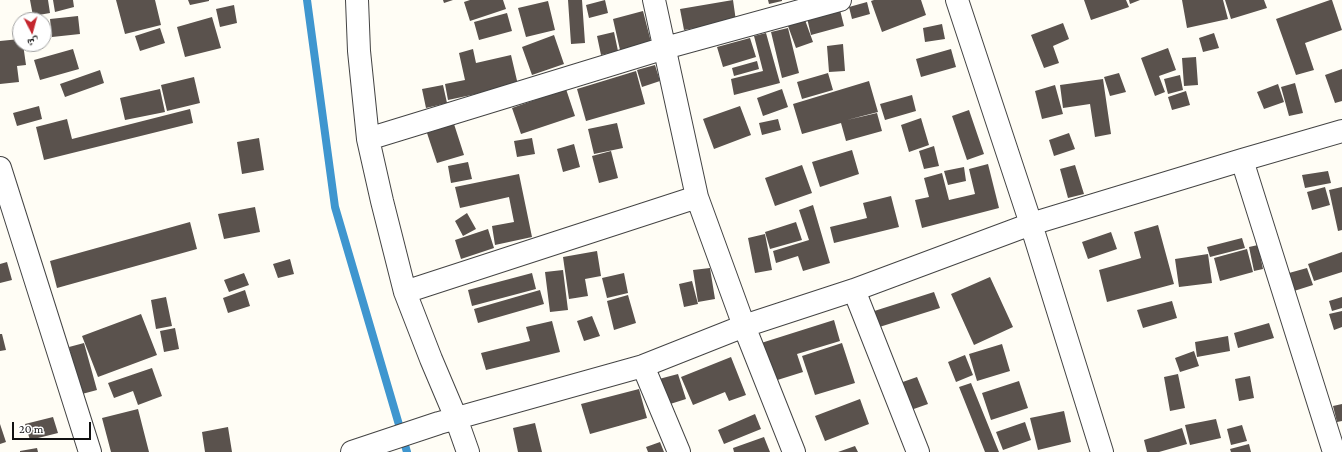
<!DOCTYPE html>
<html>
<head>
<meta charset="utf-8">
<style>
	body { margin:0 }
	#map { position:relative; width:1342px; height:452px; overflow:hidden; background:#fffdf5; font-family:"Crimson Pro","Noto Naskh Arabic",serif }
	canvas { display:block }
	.north { position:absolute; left:12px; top:12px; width:40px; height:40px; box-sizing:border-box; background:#fff; border:1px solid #a0a0a0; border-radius:50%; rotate:174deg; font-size:11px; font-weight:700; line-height:16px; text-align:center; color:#111 }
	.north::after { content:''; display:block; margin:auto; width:14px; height:18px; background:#c4262e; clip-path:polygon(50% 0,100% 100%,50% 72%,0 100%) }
	.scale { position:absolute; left:12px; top:422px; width:79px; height:18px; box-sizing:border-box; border:2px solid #111; border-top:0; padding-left:5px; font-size:12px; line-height:14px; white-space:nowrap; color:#111; -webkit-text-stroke:3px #fff; paint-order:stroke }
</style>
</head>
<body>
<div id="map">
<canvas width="1342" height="452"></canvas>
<div class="north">ش</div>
<div class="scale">20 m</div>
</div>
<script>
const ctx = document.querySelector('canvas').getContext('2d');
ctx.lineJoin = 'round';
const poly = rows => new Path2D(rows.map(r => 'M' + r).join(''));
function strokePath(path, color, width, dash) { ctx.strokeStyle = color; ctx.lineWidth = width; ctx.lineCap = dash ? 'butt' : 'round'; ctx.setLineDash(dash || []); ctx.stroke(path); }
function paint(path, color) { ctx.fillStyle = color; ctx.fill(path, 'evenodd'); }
strokePath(poly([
	[307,0,335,207,407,452]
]), '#3f96cf', 8);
paint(poly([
	[30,0,48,0,50,13,33,16],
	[53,0,73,0,74,7,55,12],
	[116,0,155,0,161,25,125,34],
	[188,0,209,0,209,1,190,5],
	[443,0,453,0,444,3],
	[470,0,503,0,506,9,470,21,464,2],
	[568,0,582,0,585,43,571,44],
	[605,0,608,13,589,18,586,5],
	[733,0,736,21,684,30,680,9],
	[768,0,782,0,782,1,769,4],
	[874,0,921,0,926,15,882,32,871,1],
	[1084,0,1126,0,1129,7,1091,20],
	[1129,0,1140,0,1130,4],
	[1182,0,1223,0,1228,19,1187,28],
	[1225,0,1264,0,1267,8,1231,19],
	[1330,0,1332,0,1342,30,1305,43,1314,70,1296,75,1276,19],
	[548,1,555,30,526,37,518,8],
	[867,2,870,14,852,19,849,7],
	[234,5,237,23,220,27,216,9],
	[840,10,844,26,811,35,807,18],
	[643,11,651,42,620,50,613,19],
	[507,13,512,31,479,40,474,22],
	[78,16,80,34,52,37,50,19],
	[212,17,221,48,185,57,177,27],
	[805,20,813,42,796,48,788,26],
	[1063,23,1069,39,1053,46,1059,63,1044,68,1031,35],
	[942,24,945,39,925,42,923,28],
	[160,28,165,43,140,51,135,36],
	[788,28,799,73,782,78,771,32],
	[614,32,618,51,601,55,597,36],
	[766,33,780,83,734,95,731,79,763,71,754,36],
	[1214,33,1219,48,1203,52,1199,38],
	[554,35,564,64,532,75,522,47],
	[750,38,756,57,723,67,717,47],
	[20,39,20,44,23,44,26,65,17,66,19,82,0,84,0,41],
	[843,44,845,71,829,72,827,46],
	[1168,48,1176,70,1159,76,1165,92,1155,96,1141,58],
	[73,49,79,69,40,80,34,60],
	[473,49,476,63,511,55,518,85,448,100,445,84,465,80,459,53],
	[951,49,956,67,921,77,916,59],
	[1196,57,1198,85,1184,86,1182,58],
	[757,61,759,69,734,76,732,68],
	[655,65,660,81,642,87,637,70],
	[1342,69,1342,101,1335,103,1325,75],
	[100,70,104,83,65,97,60,84],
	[636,71,645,104,586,121,577,89],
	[828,73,833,90,802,99,797,82],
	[1119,73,1126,92,1110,96,1104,77],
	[1180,75,1183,90,1168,94,1164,79],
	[194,77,200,103,167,111,161,85],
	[1103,79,1111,134,1095,137,1090,104,1063,108,1060,85],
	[869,81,878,112,847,120,877,113,882,131,846,141,841,123,802,134,793,104],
	[1295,83,1303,113,1289,116,1281,87],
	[1278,84,1284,102,1264,109,1257,92],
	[443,85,447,103,426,108,422,89],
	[1055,85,1063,114,1042,119,1035,91],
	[160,89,165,112,125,120,120,98],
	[566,89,575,116,521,134,512,108],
	[782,89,788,107,763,116,757,98],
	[1186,91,1190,105,1172,110,1168,97],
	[912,95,916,111,885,120,880,104],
	[39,106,42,119,17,126,13,113],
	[740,106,751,135,714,149,703,119],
	[190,109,193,123,44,160,36,127,67,119,72,139],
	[969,110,984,154,967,160,952,116],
	[921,118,929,145,909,152,901,125],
	[778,119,781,130,762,135,759,123],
	[617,123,623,148,594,154,588,129],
	[454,124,464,155,437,163,427,133],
	[1069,133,1075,149,1054,156,1049,140],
	[259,138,264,170,242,174,237,142],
	[532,138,535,154,517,157,514,141],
	[574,144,580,167,563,172,557,149],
	[934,146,939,166,924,169,919,151],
	[852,150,859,174,820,187,812,162],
	[611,151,618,178,599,183,592,156],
	[468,162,472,179,451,183,448,166],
	[988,164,999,208,922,228,915,200,929,197,924,178,942,173,949,200,975,194,969,169],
	[802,165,812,193,775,206,765,178],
	[1075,165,1084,194,1068,198,1060,169],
	[964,167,966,181,948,185,944,171],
	[1328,171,1331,183,1305,188,1302,175],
	[519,174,532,237,495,245,492,226,514,222,509,197,460,208,455,187],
	[1325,187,1330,205,1312,210,1307,192],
	[1342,187,1342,230,1338,231,1329,190],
	[891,196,899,227,834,243,830,227,867,218,863,203],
	[813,205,830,263,803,271,798,256,776,263,773,251,809,240,799,210],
	[255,207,260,232,224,239,218,214],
	[467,213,476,229,463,236,455,221],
	[190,222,197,249,57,288,50,261],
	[796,222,802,240,770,249,765,232],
	[1158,225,1174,284,1107,302,1099,270,1141,258,1134,232],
	[488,229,494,248,461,259,455,240],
	[1111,232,1117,249,1088,259,1082,242],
	[765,234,772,270,755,273,748,238],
	[1242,238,1245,248,1210,257,1207,247],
	[1258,245,1263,269,1254,271,1249,247],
	[1247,249,1253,272,1220,281,1214,258],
	[597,251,601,276,585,279,588,296,569,299,563,257],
	[1342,252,1342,272,1314,281,1308,264],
	[1208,254,1212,283,1179,287,1175,259],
	[290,259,294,274,278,278,273,264],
	[7,262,12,280,0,283,0,264],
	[710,268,715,299,698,302,693,270],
	[1307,268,1313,285,1294,291,1289,273],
	[563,270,568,310,550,312,545,272],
	[244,273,249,285,229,292,224,280],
	[532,273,536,289,472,306,468,290],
	[624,273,628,293,607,298,602,278],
	[990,277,1013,327,974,345,951,294],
	[692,281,698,304,684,307,679,284],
	[245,290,250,306,228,313,223,298],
	[540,290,544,304,478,323,474,309],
	[934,292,940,308,873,329,868,313],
	[628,295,636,323,614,330,607,301],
	[166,297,172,326,156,329,151,300],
	[1342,297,1342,308,1332,311,1329,301],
	[1172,301,1177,318,1143,328,1137,310],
	[1342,311,1342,327,1334,330,1329,314],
	[141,314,157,355,98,377,82,336],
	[592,316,600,336,584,341,577,321],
	[834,320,840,341,797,354,803,372,771,382,758,344],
	[552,321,560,352,486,370,481,353,530,341,526,327],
	[1269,323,1274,338,1238,348,1234,333],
	[175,328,179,349,164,352,160,331],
	[0,334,2,334,6,350,0,351],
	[1228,336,1230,351,1197,357,1195,342],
	[84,343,97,390,82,394,69,347],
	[842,343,855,383,815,395,802,356],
	[1002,344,1010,371,977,381,969,354],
	[1194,351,1199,366,1180,372,1175,358],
	[965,355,973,375,956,382,948,362],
	[731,357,746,395,729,401,725,392,693,405,681,377],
	[152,368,162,396,138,405,133,391,114,398,108,383],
	[678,374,686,399,667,405,659,379],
	[1178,374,1185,408,1170,411,1164,377],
	[1250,376,1254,398,1239,401,1235,379],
	[917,377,928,404,908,411,897,384],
	[1019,381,1028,408,991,420,982,393],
	[971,383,999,452,985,452,959,387],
	[639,389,647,418,590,434,581,404],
	[860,399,869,424,825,441,815,416],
	[1342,404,1342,421,1337,422,1333,406],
	[138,409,149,452,111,452,102,418],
	[1064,411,1071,442,1038,450,1030,418],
	[755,414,761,429,724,444,718,430],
	[53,417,58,433,30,440,25,424],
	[1216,419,1221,438,1190,445,1185,425],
	[1025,422,1031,440,1003,450,996,432],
	[535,423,542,452,518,452,513,428],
	[0,424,6,442,0,444],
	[1242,425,1247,441,1231,445,1227,429],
	[228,427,232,452,205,452,202,432],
	[1182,428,1187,444,1159,452,1147,452,1144,440],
	[764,437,770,452,734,452,733,448],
	[660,442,664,452,648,452,646,447],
	[1249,444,1251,452,1231,452,1230,449],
	[855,446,858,452,838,452],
	[37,448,38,452,20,452,20,451]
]), '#5a524d');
const minor = poly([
	[357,0,359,51,368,139,382,201,405,292,431,359,456,418,468,452],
	[654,0,697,197,744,326,794,452],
	[957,0,1031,224,1102,452],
	[368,139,665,48,840,0],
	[1242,160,1334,452],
	[0,168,90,452],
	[854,290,918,452],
	[405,292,697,197],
	[643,366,679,452],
	[352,452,439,423,643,366,744,326,854,290,1031,224,1242,160,1342,131]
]);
strokePath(minor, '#444', 24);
strokePath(minor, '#fff', 22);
</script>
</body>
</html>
